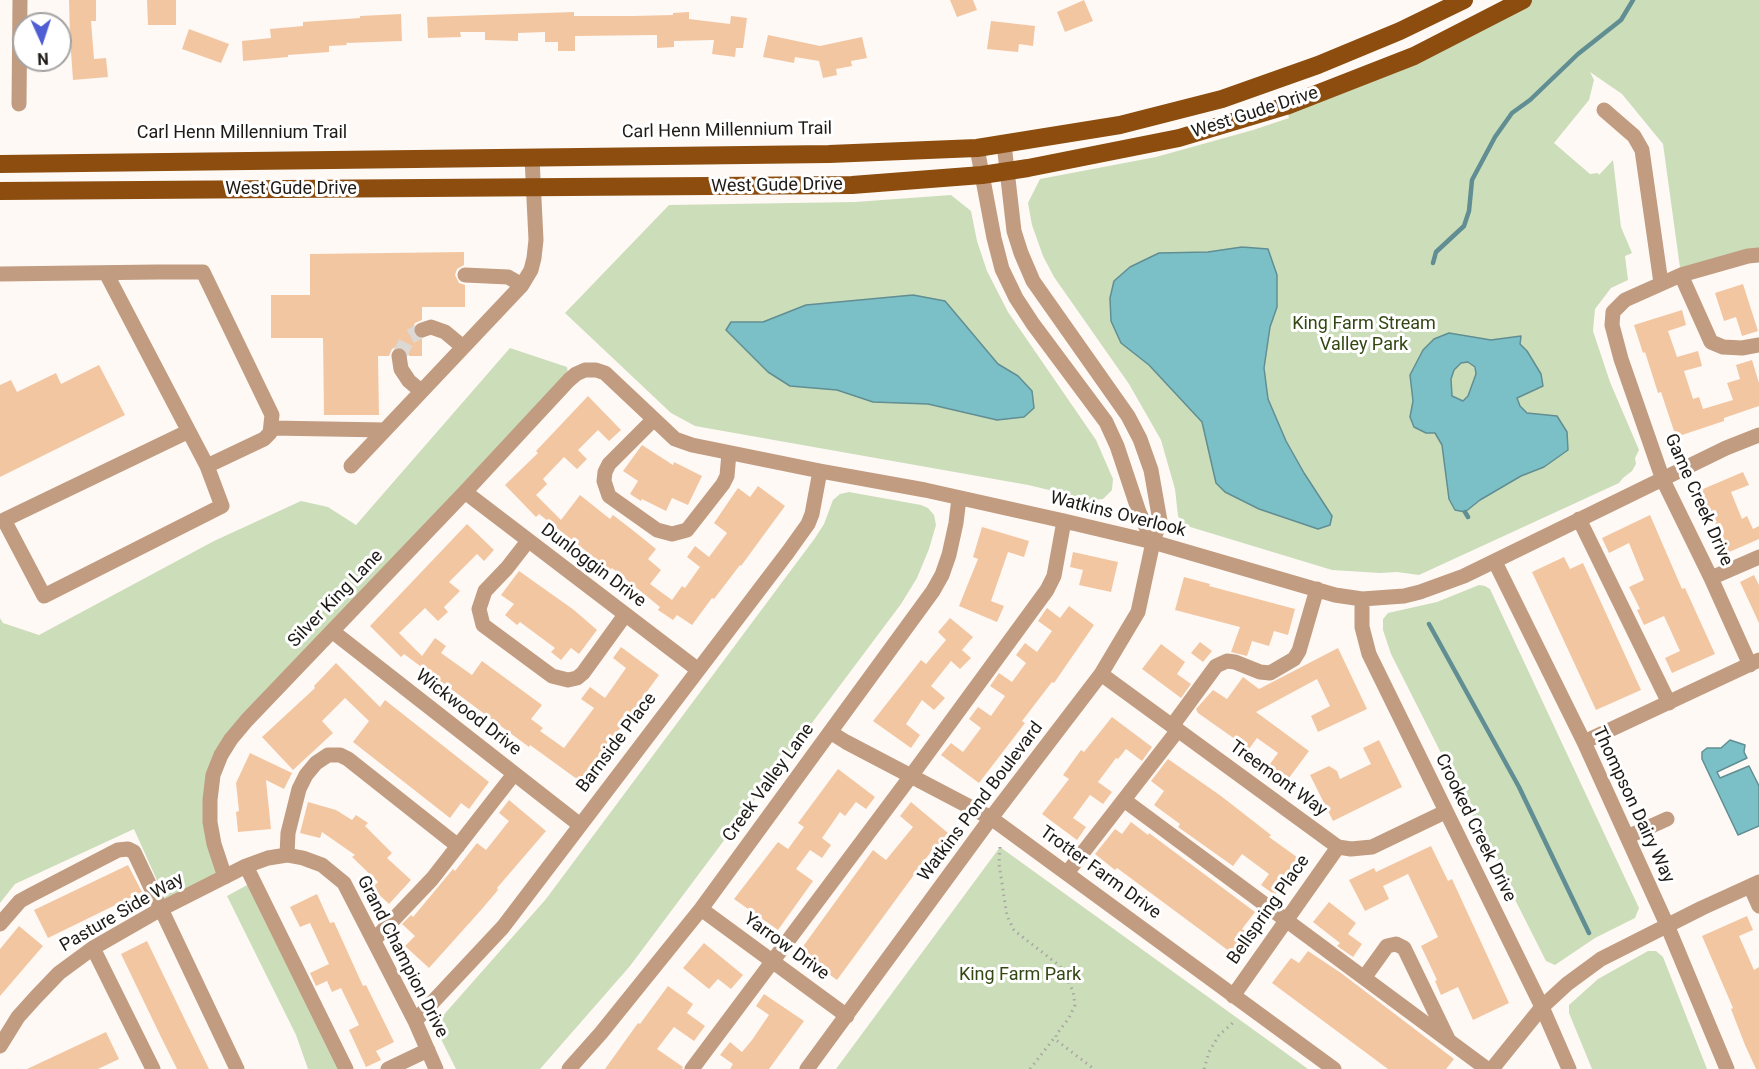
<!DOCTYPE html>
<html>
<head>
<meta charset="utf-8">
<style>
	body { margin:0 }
	#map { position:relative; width:1759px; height:1069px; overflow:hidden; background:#fef9f5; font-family:Roboto,sans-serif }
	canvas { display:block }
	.north { position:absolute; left:12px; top:12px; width:60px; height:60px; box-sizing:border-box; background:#fff; border:2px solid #a5a3a2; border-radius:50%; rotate:177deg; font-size:16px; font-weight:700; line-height:24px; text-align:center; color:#1e1a16 }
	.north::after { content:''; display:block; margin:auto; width:21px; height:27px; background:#505ed4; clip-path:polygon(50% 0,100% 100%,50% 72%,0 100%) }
</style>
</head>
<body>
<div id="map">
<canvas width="1759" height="1069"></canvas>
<div class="north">N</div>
</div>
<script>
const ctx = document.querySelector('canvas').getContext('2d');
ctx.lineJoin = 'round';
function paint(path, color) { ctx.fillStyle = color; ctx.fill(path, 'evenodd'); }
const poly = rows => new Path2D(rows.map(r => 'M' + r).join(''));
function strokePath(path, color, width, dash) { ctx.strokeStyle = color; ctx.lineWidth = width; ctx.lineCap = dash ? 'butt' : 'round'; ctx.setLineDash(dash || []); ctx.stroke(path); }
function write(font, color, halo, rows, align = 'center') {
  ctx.font = font + ' Roboto,sans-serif'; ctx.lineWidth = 6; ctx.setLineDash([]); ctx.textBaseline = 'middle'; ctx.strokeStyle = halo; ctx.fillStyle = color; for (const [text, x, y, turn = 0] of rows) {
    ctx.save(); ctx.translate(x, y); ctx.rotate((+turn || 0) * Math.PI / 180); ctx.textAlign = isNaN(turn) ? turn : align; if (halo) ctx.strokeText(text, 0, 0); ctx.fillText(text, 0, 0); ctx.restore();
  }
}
paint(poly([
	[1523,0,1759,0,1759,255,1681,275,1663,144,1622,94,1590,72,1594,80,1589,100,1554,143,1590,174,1598,173,1599,175,1613,160,1621,227,1632,253,1625,256,1628,280,1611,288,1595,309,1593,331,1610,382,1639,450,1635,458,1636,464,1632,471,1623,478,1619,483,1419,575,1397,572,1380,573,1332,570,1187,526,1182,522,1178,516,1175,489,1161,440,1129,384,1054,277,1043,256,1032,225,1028,203,1040,179,1156,157,1253,130,1289,118,1286,106],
	[951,195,971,211,977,241,987,271,1008,312,1096,440,1113,479,1112,490,1103,499,1092,500,1028,485,695,426,671,413,565,313,669,205,855,202],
	[510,348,567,367,569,380,231,739,210,800,225,877,168,905,134,829,15,884,0,903,0,618,3,623,39,635,214,541,301,501,328,507,356,525],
	[849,492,921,505,928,508,934,515,936,525,929,549,917,578,901,604,630,966,540,1069,456,1069,439,1035,438,1027,440,1019,546,899,815,538,824,524,833,500,840,494],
	[1479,585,1485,586,1490,589,1639,908,1635,918,1595,938,1555,965,1546,961,1391,654,1383,630,1383,619,1388,613,1437,602],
	[1000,847,1308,1069,836,1069],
	[249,884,340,1069,308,1069,296,1035,227,896],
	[1648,951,1656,951,1663,957,1707,1069,1592,1069,1569,1013,1569,1005,1598,979]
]), '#ccddba');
const water = poly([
	[1242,247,1268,249,1277,275,1277,307,1270,327,1264,368,1268,399,1286,441,1304,473,1332,516,1330,525,1318,529,1259,509,1225,492,1216,483,1202,422,1149,365,1121,343,1111,321,1110,298,1114,281,1130,267,1159,253,1208,252,1242,247],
	[913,295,945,301,998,364,1018,376,1032,391,1034,408,1024,417,997,420,928,404,873,402,837,390,790,386,768,372,726,330,731,322,763,322,806,305,913,295],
	[1449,333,1491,340,1521,336,1520,344,1527,351,1541,374,1543,386,1517,398,1520,406,1527,413,1557,416,1567,432,1568,450,1544,467,1521,476,1480,500,1465,512,1455,510,1449,499,1442,445,1435,433,1426,433,1414,427,1410,417,1413,401,1410,375,1423,350,1434,339,1449,333],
	[1468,362,1475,367,1476,374,1468,396,1463,401,1452,396,1451,379,1454,370,1461,363,1468,362],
	[1730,740,1745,745,1744,752,1747,758,1717,772,1720,778,1749,766,1759,786,1759,826,1738,835,1702,759,1702,752,1707,748,1721,748,1730,740]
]);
paint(water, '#7cc0c7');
strokePath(water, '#608e92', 1.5);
strokePath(poly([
	[1433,263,1436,252,1464,226,1469,211,1472,180,1495,137,1512,113,1530,100,1578,54,1621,20,1633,0],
	[1465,512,1468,517],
	[1429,624,1519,787,1589,933]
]), '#608e92', 4.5);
paint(poly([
	[69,0,96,0,96,21,91,21,94,59,106,58,108,77,73,80,70,38],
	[147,0,176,0,176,25,148,25],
	[950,0,973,0,977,10,957,17],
	[1084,0,1093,21,1065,32,1057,12],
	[574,12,574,16,632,16,673,15,673,13,689,12,689,19,730,24,731,16,747,18,743,48,736,48,735,57,712,54,714,40,674,41,674,47,657,48,657,35,575,36,575,51,558,51,558,42,545,42,545,32,518,33,518,41,485,40,485,32,460,32,461,37,428,38,427,17],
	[401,14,402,41,346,43,347,45,329,46,329,52,288,55,288,57,243,61,242,41,271,38,270,29,303,26,303,22,360,18,360,16],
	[991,21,1035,26,1033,46,1019,44,1018,52,987,49],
	[189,29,229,44,221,63,182,49],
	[768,35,820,46,862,37,867,58,851,61,852,66,836,69,837,75,823,78,819,61,795,57,794,63,763,57],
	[464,252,464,265,457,269,455,275,459,283,465,285,465,307,422,307,422,320,415,323,412,329,415,337,422,339,422,356,409,356,406,349,398,346,392,349,389,356,378,356,379,415,324,415,323,338,271,338,271,295,310,295,310,254],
	[1743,284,1758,331,1742,336,1736,317,1724,321,1715,293],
	[1682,310,1686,325,1668,331,1677,357,1698,351,1702,366,1684,371,1693,399,1699,397,1703,409,1733,400,1727,383,1740,379,1736,365,1752,360,1759,383,1759,406,1724,418,1724,421,1676,437,1661,392,1658,393,1645,352,1643,353,1634,325],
	[99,365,125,415,0,477,0,385,11,380,17,392,56,373,61,384],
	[588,396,621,430,609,441,598,430,578,450,587,459,577,469,564,457,543,479,547,484,536,495,561,520,580,495,610,519,613,515,635,532,656,549,648,559,661,570,650,584,672,600,682,586,685,588,700,567,687,557,695,546,709,557,727,533,714,523,738,488,750,497,758,486,785,506,741,566,740,565,714,599,712,598,692,625,677,615,673,620,658,610,660,607,612,568,608,573,584,555,586,551,539,514,536,517,505,485,538,453,536,451],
	[642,445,673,465,674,462,702,476,688,505,672,498,666,511,642,499,641,501,630,494,638,481,623,471],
	[1743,472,1749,485,1731,492,1742,519,1747,516,1753,529,1759,526,1759,539,1727,553,1712,517,1707,519,1696,492],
	[1650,515,1682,589,1685,588,1715,654,1672,673,1665,658,1680,651,1664,616,1644,625,1637,610,1640,609,1629,587,1644,580,1629,543,1609,553,1602,538],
	[467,524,494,550,484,561,477,554,449,582,460,591,444,607,448,612,438,621,425,608,399,633,422,656,435,638,446,646,441,653,472,675,482,661,542,705,531,719,543,728,540,731,564,748,594,708,581,699,590,687,605,698,626,668,613,658,621,647,659,675,581,782,530,745,529,747,404,654,401,657,370,626],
	[982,527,1029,541,1024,557,1008,552,991,601,1004,606,997,622,959,606,978,559,973,557],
	[1073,552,1118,562,1111,592,1079,585,1083,570,1070,567],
	[1564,557,1570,569,1583,563,1641,690,1596,710,1532,572],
	[519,571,574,610,597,630,579,654,571,648,561,660,551,652,555,648,520,622,517,625,505,615,514,604,501,595],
	[1754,575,1759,585,1759,623,1740,582],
	[1184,577,1210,584,1209,586,1295,609,1288,635,1274,631,1269,646,1252,641,1247,656,1231,652,1240,627,1175,610],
	[1069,606,1094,625,1054,683,1052,682,1022,721,1025,723,979,783,941,755,951,743,963,752,981,728,969,719,978,707,991,716,1005,696,990,686,999,673,1012,682,1026,663,1016,655,1025,643,1037,652,1052,631,1038,621,1047,608,1060,618],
	[950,618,973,637,962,650,971,658,960,669,951,661,931,686,945,698,934,710,922,700,906,724,920,735,911,748,873,721,921,660,926,664,946,640,938,632],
	[1200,642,1212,651,1203,662,1191,653],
	[1161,644,1185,662,1177,674,1191,684,1181,698,1142,669],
	[1338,648,1367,709,1318,732,1311,716,1330,706,1317,679,1256,712,1309,751,1286,782,1267,768,1278,753,1257,738,1249,749,1198,713,1196,709,1213,690,1227,699,1243,677,1259,689],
	[336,663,380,707,385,700,489,782,469,809,461,803,450,818,353,742,369,721,345,698,322,721,333,733,293,770,262,737,315,688,314,686],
	[1112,717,1152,747,1142,761,1126,749,1118,759,1116,758,1098,782,1112,792,1103,804,1090,795,1073,818,1086,827,1077,840,1042,814,1069,779,1063,775,1081,750,1084,752],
	[1379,740,1402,787,1333,821,1310,775,1329,766,1337,771,1340,779,1371,764,1363,748],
	[250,753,292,773,284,789,266,780,271,829,238,832,236,812,239,811,236,783],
	[1168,759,1221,796,1271,835,1269,837,1301,860,1275,895,1261,885,1269,874,1242,854,1233,866,1178,827,1180,824,1154,805,1164,791,1151,781],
	[838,769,875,797,866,809,856,802,845,816,840,812,822,838,831,845,822,858,810,850,796,869,813,881,778,930,734,899,778,842,788,849,804,827,798,823],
	[509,800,546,831,497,888,498,890,481,910,429,968,405,946,415,936,402,924,411,915,413,917,453,869,455,871,477,843,486,850,509,821,499,813],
	[308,802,336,810,352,820,356,815,368,823,365,826,392,853,387,858,411,880,389,904,372,888,378,882,352,857,355,855,322,832,320,838,300,833],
	[911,802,948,833,927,857,837,980,799,952,873,850,886,860,913,827,900,816],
	[1131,822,1148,835,1149,833,1255,912,1242,929,1248,933,1233,954,1117,868,1115,870,1095,854,1115,829,1122,834],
	[1431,846,1448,881,1452,879,1509,1003,1473,1020,1458,987,1441,995,1435,981,1437,980,1421,946,1438,937,1408,874,1383,886,1389,899,1365,911,1349,880,1374,868,1376,872],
	[128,865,142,892,48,938,34,910],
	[317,894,330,923,334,922,363,986,366,985,394,1042,376,1051,381,1060,366,1067,349,1030,359,1025,341,988,332,992,327,981,316,986,310,973,329,964,310,923,300,927,290,907],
	[1329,902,1356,923,1348,934,1362,944,1353,957,1337,946,1340,943,1313,922],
	[1747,916,1753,930,1739,936,1754,970,1759,967,1759,1069,1756,1069,1745,1045,1731,1009,1733,1008,1702,936],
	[19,926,43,946,0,996,0,949],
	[147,941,187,1024,209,1069,177,1069,161,1037,121,954],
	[704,943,743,975,731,989,718,979,709,989,683,968],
	[1308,951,1341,973,1454,1059,1446,1069,1388,1069,1272,983,1291,958,1299,963],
	[668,986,693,1004,687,1013,705,1026,694,1041,674,1027,657,1049,683,1067,682,1069,605,1069,638,1023,640,1024],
	[764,994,804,1021,769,1069,730,1069,733,1064,720,1055,730,1042,742,1052,752,1040,769,1015,756,1006],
	[106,1032,119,1059,98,1069,27,1069]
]), '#f3c6a2');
strokePath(poly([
	[399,356,408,338,422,330]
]), '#dcd8d4', 15, [15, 8]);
strokePath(poly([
	[1000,847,999,864,1007,916,1014,930,1020,935,1060,966,1073,991,1075,1005,1069,1018,1056,1035,1056,1040,1094,1069],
	[1030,1069,1055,1037],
	[1204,1069,1209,1052,1219,1035,1234,1022]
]), '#aaa6a2', 3, [1.5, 4.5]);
strokePath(poly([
	[19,104,20,0],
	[1604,110,1634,136,1642,150,1661,283],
	[977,148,994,238,1002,269,1016,298,1033,324,1106,422,1117,446,1139,512,1153,542],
	[0,274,157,272,203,272,272,415,270,433,264,439,207,466,106,273],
	[465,275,508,277,522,285],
	[1681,275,1711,342,1723,347,1742,348,1759,345],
	[422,330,431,327,445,332,463,347],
	[399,356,401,369,409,381,421,391],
	[653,420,609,464,605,472,604,481,609,496,657,530,672,534,687,530,723,484,727,476,729,453],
	[271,428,385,430],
	[187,432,4,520,44,596,222,506,207,466],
	[351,466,522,285,531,270,534,258,536,240,532,158],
	[465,492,697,669],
	[1579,519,1669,703],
	[528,541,507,568,485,591,479,609,483,625,552,676,568,680,577,678,583,673,625,615],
	[1495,562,1584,742,1667,925,1727,1069],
	[1711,578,1759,557],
	[1362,599,1362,627,1369,654,1542,1007,1569,1069],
	[332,631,580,825],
	[1750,665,1711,578,1663,480,1621,359,1612,325,1613,312,1625,300,1681,275,1748,256,1759,255],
	[1101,674,1338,847,1351,849,1372,847,1445,812],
	[1172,726,1216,666,1227,661,1235,662,1260,672,1270,673,1294,659,1299,651,1317,589],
	[830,732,846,742,991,818,1334,1069],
	[1584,742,1759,660],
	[1124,800,1487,1069],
	[1627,837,1667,819],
	[287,855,288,833,299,789,306,775,316,763,328,755,340,755,348,759,458,846],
	[246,866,346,1069],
	[1067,873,1178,730],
	[225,877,214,844,210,822,210,800,213,775,221,755,231,739,247,720,465,492,569,380,576,374,585,370,596,370,605,373,675,439,692,445,820,471,925,490,1064,521,1153,542,1335,595,1362,599,1404,596,1420,592,1464,576,1726,448,1759,435],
	[1750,886,1759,906],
	[701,909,847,1016],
	[0,924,20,901,31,895,118,850,128,849,134,852,237,1069],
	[374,940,432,879,514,774],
	[93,948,153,1069],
	[1364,978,1387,946,1396,944,1404,948,1448,1039],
	[1233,996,1338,847],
	[415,1021,503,927,788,552,808,524,812,514,820,471],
	[0,1046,18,1017,36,997,59,973,93,948,161,909,246,866,268,858,287,855,303,858,322,865,344,883,415,1021,436,1069],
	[388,1069,428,1050],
	[569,1069,601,1033,701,909,933,591,942,575,949,555,956,523,959,498],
	[692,1069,911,776,1047,590,1054,576,1064,521],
	[807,1069,991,818,1101,674,1138,612,1153,542,1160,521,1151,470,1140,439,1128,416,1033,281,1021,253,1014,231,1004,144],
	[1492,1069,1542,1007,1567,984,1601,959,1702,908,1759,882]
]), '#c19c81', 15);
strokePath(poly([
	[0,164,829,154,977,148,1120,125,1222,99,1318,65,1400,31,1464,0],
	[0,191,852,185,982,175,1028,168,1179,138,1286,106,1414,56,1523,0]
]), '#8c4d0e', 18);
write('18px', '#1e1a16', '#fff', [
	["West Gude Drive",1255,113,-18],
	["Carl Henn Millennium Trail",727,131,-1],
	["Carl Henn Millennium Trail",242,133],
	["West Gude Drive",777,186,-1],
	["West Gude Drive",291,189],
	["Game Creek Drive",1698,500,66],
	["Watkins Overlook",1118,515,14],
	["Dunloggin Drive",593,566,37],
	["Silver King Lane",336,599,-46],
	["Wickwood Drive",468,713,38],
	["Barnside Place",617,743,-53],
	["Treemont Way",1278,779,36],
	["Creek Valley Lane",769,783,-54],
	["Watkins Pond Boulevard",981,802,-53],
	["Thompson Dairy Way",1633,805,65],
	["Crooked Creek Drive",1475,828,64],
	["Trotter Farm Drive",1100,873,36],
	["Bellspring Place",1269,910,-55],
	["Pasture Side Way",122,913,-30],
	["Yarrow Drive",786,947,36],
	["Grand Champion Drive",402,957,63]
]);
write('18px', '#334713', '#fff', [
	["King Farm Stream",1364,324],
	["Valley Park",1364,345],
	["King Farm Park",1020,975]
]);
</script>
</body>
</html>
